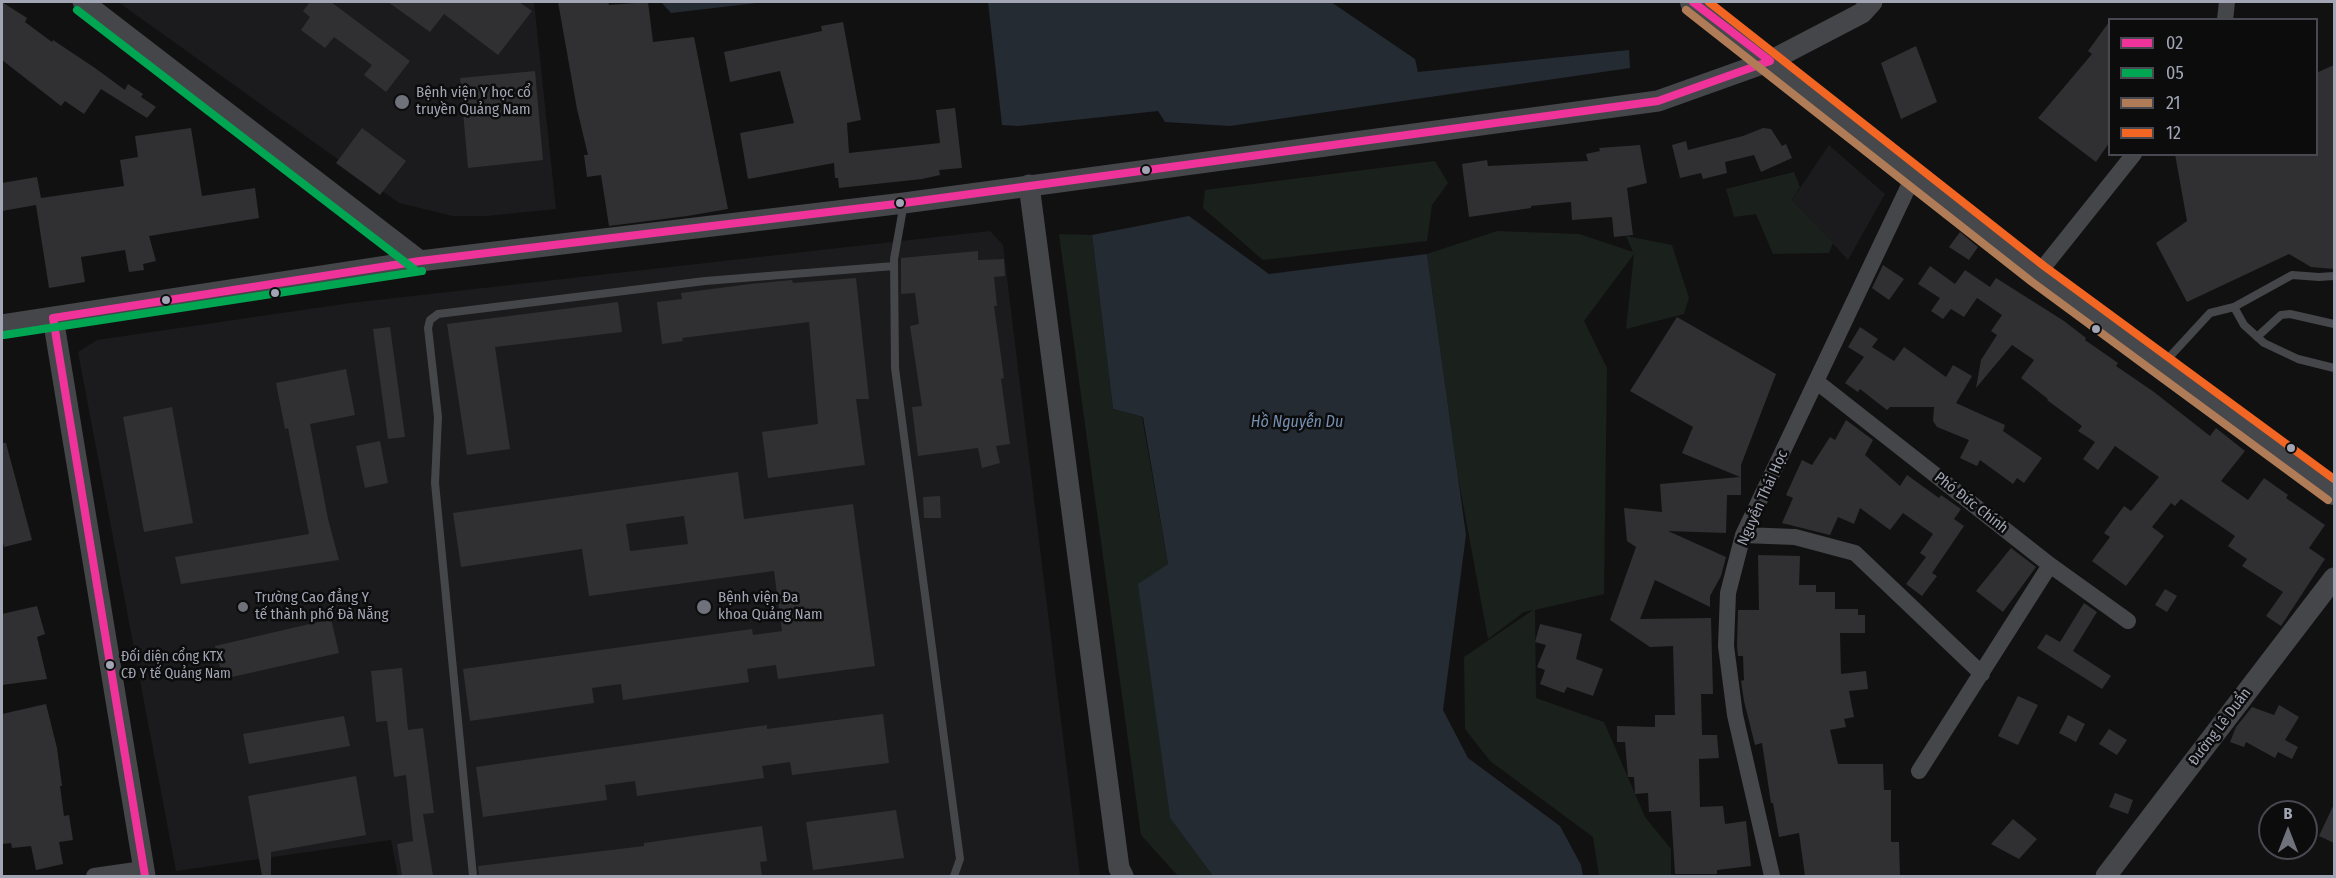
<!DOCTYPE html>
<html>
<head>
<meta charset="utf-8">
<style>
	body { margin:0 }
	#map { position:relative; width:2336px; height:878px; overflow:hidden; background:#111; font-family:"Fira Sans Condensed",sans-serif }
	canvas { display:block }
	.frame { position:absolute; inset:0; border:3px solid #a1a5b4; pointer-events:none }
	.legend { position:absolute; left:2108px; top:18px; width:210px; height:138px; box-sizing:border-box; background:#0c0c0d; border:2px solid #484950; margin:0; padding:8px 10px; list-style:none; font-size:18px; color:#a1a5b4 }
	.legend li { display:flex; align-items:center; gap:12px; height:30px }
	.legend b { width:30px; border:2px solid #484950 }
	.north { position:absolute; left:2258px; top:800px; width:60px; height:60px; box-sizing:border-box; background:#0c0c0d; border:2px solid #484950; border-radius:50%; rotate:0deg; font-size:16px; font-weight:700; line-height:24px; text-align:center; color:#a1a5b4 }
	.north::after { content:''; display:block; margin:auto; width:21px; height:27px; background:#6f717b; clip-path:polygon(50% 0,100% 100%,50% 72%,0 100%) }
</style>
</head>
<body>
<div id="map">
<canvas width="2336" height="878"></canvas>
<div class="frame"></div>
<ul class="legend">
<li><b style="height:8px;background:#ef339a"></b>02</li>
<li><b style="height:8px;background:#00a651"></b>05</li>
<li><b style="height:8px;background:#b07c57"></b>21</li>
<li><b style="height:8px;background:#f26522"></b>12</li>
</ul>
<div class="north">B</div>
</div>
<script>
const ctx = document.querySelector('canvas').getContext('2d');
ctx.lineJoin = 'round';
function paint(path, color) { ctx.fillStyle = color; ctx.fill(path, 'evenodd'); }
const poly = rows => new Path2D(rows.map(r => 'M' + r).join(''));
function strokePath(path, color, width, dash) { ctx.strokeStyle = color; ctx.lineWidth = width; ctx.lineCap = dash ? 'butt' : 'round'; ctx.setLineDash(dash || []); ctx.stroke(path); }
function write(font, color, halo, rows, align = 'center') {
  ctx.font = font + ' "Fira Sans Condensed",sans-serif'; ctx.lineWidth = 5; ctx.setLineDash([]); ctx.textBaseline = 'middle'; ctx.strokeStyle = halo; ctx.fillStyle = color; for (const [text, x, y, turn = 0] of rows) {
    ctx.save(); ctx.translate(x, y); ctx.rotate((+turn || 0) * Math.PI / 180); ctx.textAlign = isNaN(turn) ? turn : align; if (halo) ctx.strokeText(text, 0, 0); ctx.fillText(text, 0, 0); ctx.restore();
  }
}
paint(poly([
	[118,2,534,2,556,209,487,216,453,216,399,203],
	[1829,145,1885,194,1848,260,1792,200],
	[990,231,1003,245,1080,876,398,876,391,840,176,871,78,352,97,340,350,303]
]), '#1b1b1d');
paint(poly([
	[1435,161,1448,183,1432,205,1427,241,1263,260,1203,208,1205,190],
	[1794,172,1800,187,1792,200,1833,243,1829,253,1773,254,1756,214,1734,217,1726,189],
	[1497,231,1579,234,1633,252,1626,236,1672,245,1689,298,1684,314,1626,329,1634,254,1584,321,1607,368,1604,594,1535,610,1536,698,1604,722,1645,817,1671,849,1671,876,1599,876,1593,837,1490,761,1465,729,1464,657,1533,610,1524,612,1488,639,1458,477,1427,254],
	[1059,234,1092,235,1113,409,1142,417,1168,564,1139,584,1170,818,1213,876,1178,876,1141,835]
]), '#1a201b');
paint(poly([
	[661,2,765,2,671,13],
	[988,2,1331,2,1415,59,1418,72,1629,50,1630,68,1230,126,1165,122,1158,111,1018,126,1002,125],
	[1189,216,1269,274,1427,254,1466,535,1443,710,1468,758,1560,826,1581,865,1583,876,1213,876,1170,818,1138,584,1168,564,1143,417,1113,409,1092,235]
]), '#252b33');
paint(poly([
	[2,2,27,18,25,22,52,42,53,40,95,68,125,90,128,84,143,94,141,97,156,107,147,118,101,89,84,114,65,101,61,106,2,60],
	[310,2,331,2,410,61,386,92,364,75,372,65,334,37,325,48,301,30,310,17,303,11],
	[388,2,519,2,532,11,498,55,444,14,430,32],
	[558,2,608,2,609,5,648,2,653,42,694,37,728,209,687,216,609,226,601,175,587,177,584,155,588,155,577,109],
	[843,22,861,120,847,123,849,153,940,143,936,110,955,108,962,168,939,170,940,175,922,179,839,188,838,178,835,178,834,163,748,179,740,133,794,123,780,71,730,82,724,52,822,31,821,26],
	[2109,22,2109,143,2096,162,2038,118,2092,54,2088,51],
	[1916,46,1937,102,1901,119,1881,63],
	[2334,65,2334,269,2311,267,2289,254,2187,302,2156,243,2187,221,2175,154,2316,154,2316,73],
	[535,71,543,160,468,168,460,78],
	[191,128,202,196,255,188,259,218,149,236,156,261,143,264,144,270,129,272,125,250,81,257,85,282,49,288,36,205,2,211,2,183,37,177,41,198,124,186,120,160,138,157,135,136],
	[362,128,406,161,380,195,336,163],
	[1763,128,1771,129,1782,146,1786,144,1792,158,1761,172,1754,155,1725,162,1727,173,1703,179,1701,173,1680,178,1672,145,1686,141,1688,150,1743,136],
	[1640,145,1647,183,1627,188,1633,235,1614,237,1612,217,1572,220,1571,202,1531,206,1531,208,1469,217,1462,164,1487,160,1488,166,1588,161,1586,154,1600,151,1599,148],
	[1960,232,1978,247,1969,260,1949,247],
	[978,251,978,260,1004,259,1005,276,994,277,997,306,994,306,1004,378,1001,379,1010,444,996,446,1000,463,982,468,978,448,918,456,912,407,922,406,910,326,919,324,915,293,901,294,901,258],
	[1883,265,1904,279,1889,300,1872,288],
	[1930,266,1955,284,1965,270,1990,287,1996,278,2064,321,2086,338,2085,340,2118,363,2116,366,2154,392,2210,436,2216,428,2245,451,2221,481,2248,500,2264,478,2288,495,2286,498,2325,525,2309,548,2325,559,2281,626,2266,616,2283,592,2242,566,2247,559,2228,546,2235,536,2181,499,2175,506,2171,503,2152,527,2164,536,2126,586,2092,561,2110,537,2104,533,2124,506,2131,511,2159,477,2115,446,2098,470,2083,459,2095,442,2078,431,2082,426,2047,400,2048,399,2021,378,2034,360,2012,345,1976,388,1981,360,1997,335,1991,331,2002,315,1977,298,1964,317,1951,309,1943,319,1931,311,1940,298,1918,284],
	[856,278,869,399,856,399,865,465,768,478,762,432,818,424,809,322,682,338,683,341,662,344,657,302,682,299,681,293,750,284,792,280,793,283],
	[618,302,622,332,495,347,510,449,467,455,447,324],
	[1677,317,1776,374,1741,465,1741,495,1727,495,1726,533,1668,531,1726,557,1721,576,1710,596,1710,607,1655,580,1640,619,1711,618,1713,694,1701,694,1702,735,1717,735,1719,758,1699,759,1700,807,1723,806,1725,824,1746,821,1751,866,1717,870,1717,874,1675,874,1671,811,1649,812,1648,793,1635,794,1634,777,1628,777,1625,742,1617,742,1617,726,1655,727,1655,715,1675,715,1673,646,1650,647,1610,620,1636,547,1627,541,1624,508,1662,512,1660,484,1740,477,1682,453,1693,427,1630,391],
	[390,327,405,437,388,439,373,329],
	[1860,327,1878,339,1872,347,1894,361,1904,347,1946,377,1953,365,1972,376,1956,403,2005,425,2003,431,2042,458,2024,483,2017,478,2013,484,1980,460,1977,466,1960,458,1969,440,1937,427,1933,421,1934,407,1890,407,1887,410,1860,389,1858,392,1845,383,1864,357,1848,347],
	[346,369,355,415,310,424,328,519,339,560,181,584,175,557,309,534,288,428,285,429,276,383],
	[172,407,193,523,144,532,123,417],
	[1846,420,1873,440,1865,455,1900,486,1907,475,1939,498,1941,495,1961,509,1954,519,1964,526,1932,573,1937,576,1922,596,1906,584,1926,557,1920,553,1933,534,1903,513,1890,530,1860,508,1854,524,1838,517,1830,535,1782,523,1793,498,1786,495,1802,460,1812,465,1830,437,1835,440],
	[380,441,388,483,365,488,356,446],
	[2,443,6,443,32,540,4,547,2,538],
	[738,472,744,519,853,504,875,666,778,679,776,665,747,669,749,682,623,700,621,684,592,688,594,703,470,721,463,669,752,629,753,635,782,631,774,571,589,596,582,549,461,567,453,513],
	[684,516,688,544,630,551,626,524],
	[940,496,941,518,924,518,923,497],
	[2011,548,2036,567,2003,612,1976,591],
	[1758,555,1800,556,1799,585,1816,585,1816,592,1835,592,1835,609,1858,609,1858,615,1865,615,1865,633,1840,633,1841,674,1866,671,1868,689,1849,691,1854,717,1844,719,1846,727,1830,730,1838,764,1883,764,1884,790,1891,790,1891,842,1899,842,1900,876,1805,876,1799,833,1779,837,1773,803,1771,803,1762,743,1755,745,1744,701,1741,681,1744,680,1743,656,1738,656,1737,646,1738,610,1759,610],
	[2165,589,2177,596,2167,612,2155,605],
	[2084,603,2097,612,2073,651,2111,676,2102,689,2037,648,2046,634,2060,642],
	[37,606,45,634,37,637,47,679,2,685,2,614],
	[331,619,339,653,223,679,215,646],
	[1540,624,1582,634,1576,659,1603,669,1593,696,1567,687,1564,693,1540,684,1545,670,1537,667,1546,645,1535,642],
	[402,668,408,730,423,728,434,813,423,814,433,876,402,876,397,844,413,841,406,775,394,777,387,721,376,722,371,671],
	[2018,696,2038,705,2018,745,1998,736],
	[46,704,57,748,62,786,60,786,64,816,69,815,73,840,59,842,63,864,36,870,31,846,12,848,11,843,2,844,2,714],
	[2279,705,2299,717,2285,740,2298,747,2292,759,2278,752,2275,758,2246,742,2244,747,2230,742,2236,727,2252,707,2274,715],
	[883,714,889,763,792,775,790,762,762,766,764,778,637,796,635,781,605,785,607,800,483,817,476,767,767,725,767,729],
	[2068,715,2085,724,2076,742,2059,733],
	[344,716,350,746,249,764,243,734],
	[2109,729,2127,740,2117,755,2099,744],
	[356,776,366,835,271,852,271,876,262,876,248,796],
	[2115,793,2133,800,2128,814,2109,807],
	[2334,804,2334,843,2319,836],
	[896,810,904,858,813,870,806,822],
	[2013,819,2037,839,2019,859,1991,844],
	[762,826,767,861,760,862,762,876,479,876,478,866,644,846,644,843]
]), '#303032');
strokePath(poly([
	[904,203,894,259,895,368,960,859,954,876],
	[2234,307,2244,325,2264,343,2298,359,2334,368],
	[2257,337,2281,315,2290,314,2334,324],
	[2163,364,2210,313,2234,307,2292,275,2319,277,2334,276],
	[473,876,435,483,438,417,428,328,430,320,438,314,705,281,894,266]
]), '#45464a', 8);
strokePath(poly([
	[2225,20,2227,2],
	[2038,274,2134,154],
	[1817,382,2050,565,2128,621],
	[1743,535,1795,537,1855,553,1982,674],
	[1919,771,2050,565],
	[94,876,143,869],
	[1772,876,1735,715,1726,646,1728,593,1743,535,1913,177]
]), '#45464a', 16);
strokePath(poly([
	[83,2,420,261],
	[1029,185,1117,853,1119,868,1123,876],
	[53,318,145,876],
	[2,325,420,261,904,203,1658,101,1770,61,1862,13,1872,2],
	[2106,876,2334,578]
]), '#45464a', 21);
strokePath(poly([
	[1693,2,1913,177,2038,274,2161,366,2334,492]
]), '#47484c', 26);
strokePath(poly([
	[1693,2,1770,61],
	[53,318,420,261,904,203,1658,101,1770,61],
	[53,318,145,876]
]), '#ef339a', 8);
strokePath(poly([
	[77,10,414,269],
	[4,335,422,271]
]), '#00a651', 8);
strokePath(poly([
	[1686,10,2032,282,2328,500]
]), '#b07c57', 8);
strokePath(poly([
	[1709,2,2044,266,2334,479]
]), '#f26522', 8);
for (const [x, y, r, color] of [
	[402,102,8,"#6f717b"],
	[1146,170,5,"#a1a5b4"],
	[900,203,5,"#a1a5b4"],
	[275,293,5,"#a1a5b4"],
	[166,300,5,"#a1a5b4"],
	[2096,329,5,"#a1a5b4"],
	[2291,448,5,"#a1a5b4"],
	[243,607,6,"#6f717b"],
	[704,607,8,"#6f717b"],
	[110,665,5,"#a1a5b4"]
]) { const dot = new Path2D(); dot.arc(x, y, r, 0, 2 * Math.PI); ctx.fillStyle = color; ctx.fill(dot); strokePath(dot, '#0c0c0d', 2); }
write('14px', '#a1a5b4', '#0c0c0d', [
	["Đối diện cổng KTX",121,657],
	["CĐ Y tế Quảng Nam",121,674]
], 'left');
write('15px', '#a1a5b4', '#0c0c0d', [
	["Bệnh viện Y học cổ",416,93],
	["truyền Quảng Nam",416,110],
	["Trường Cao đẳng Y",255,598],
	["tế thành phố Đà Nẵng",255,615],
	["Bệnh viện Đa",718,598],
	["khoa Quảng Nam",718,615]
], 'left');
write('15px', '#a1a5b4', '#0c0c0d', [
	["Nguyễn Thái Học",1763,498,-66],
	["Phó Đức Chính",1971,503,38],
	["Đường Lê Duẩn",2220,727,-53]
]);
write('italic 16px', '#758fb1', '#0c0c0d', [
	["Hồ Nguyễn Du",1297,423]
]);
</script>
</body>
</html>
